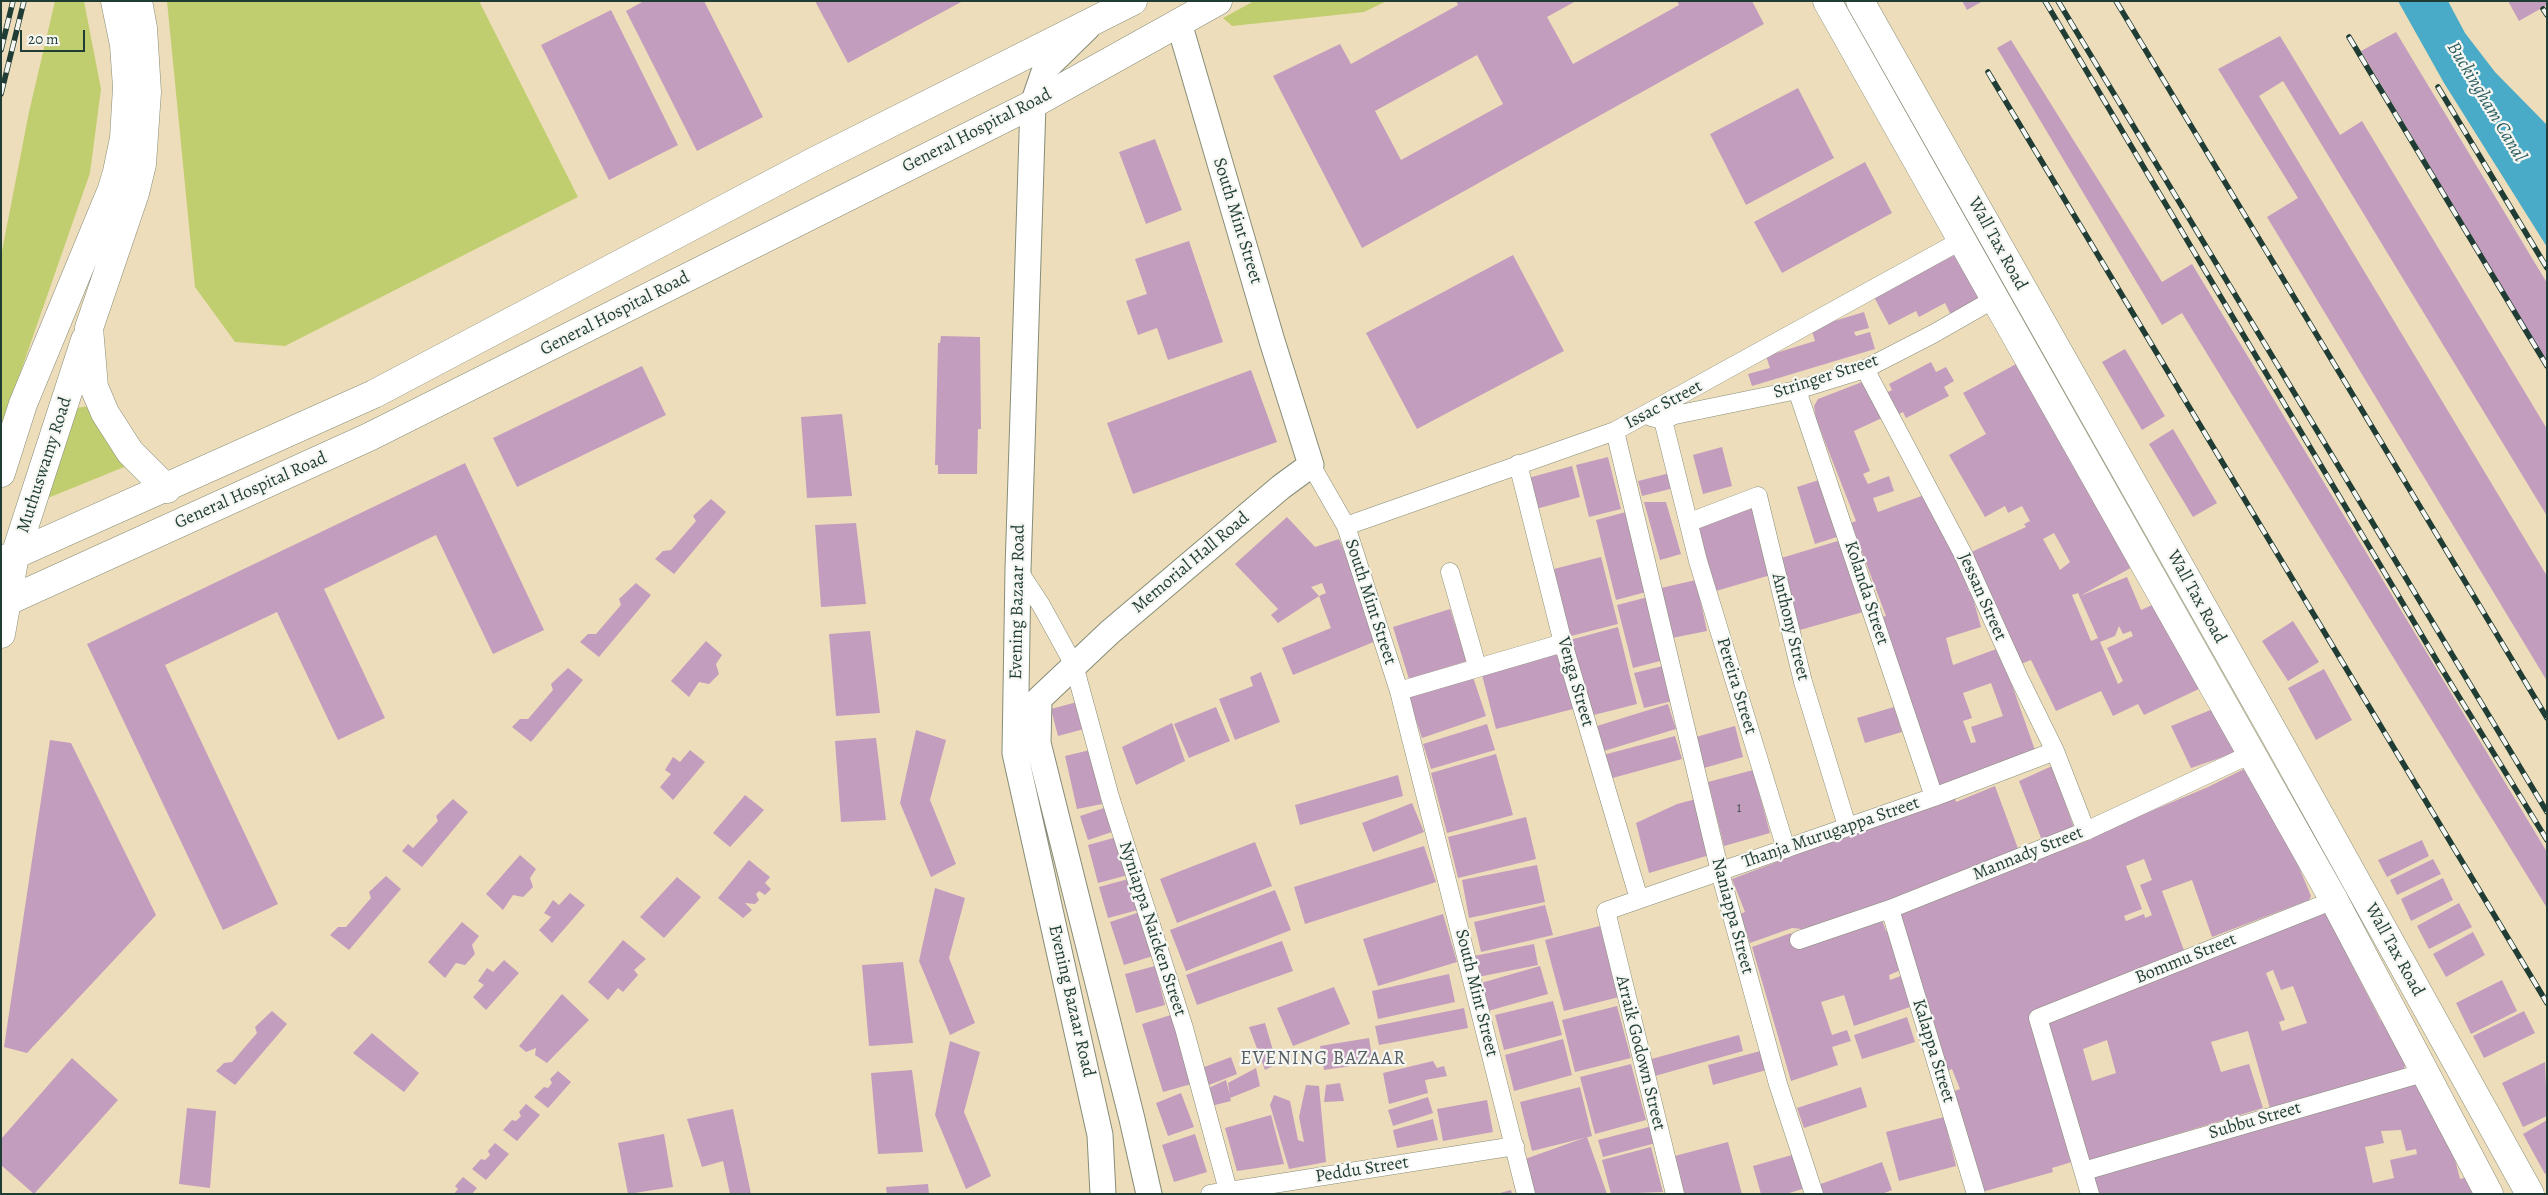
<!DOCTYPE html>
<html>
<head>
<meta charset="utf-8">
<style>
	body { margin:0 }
	#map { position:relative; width:2548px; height:1195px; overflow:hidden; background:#eeddba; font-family:Alegreya,serif }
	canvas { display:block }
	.frame { position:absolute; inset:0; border:2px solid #1f3d34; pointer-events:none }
	.scale { position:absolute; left:20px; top:30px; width:65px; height:22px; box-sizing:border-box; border:2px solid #1f3d34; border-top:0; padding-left:6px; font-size:15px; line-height:18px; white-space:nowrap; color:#1f3d34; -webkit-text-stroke:4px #f6f6f2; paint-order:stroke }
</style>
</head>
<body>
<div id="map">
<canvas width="2548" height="1195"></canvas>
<div class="frame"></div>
<div class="scale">20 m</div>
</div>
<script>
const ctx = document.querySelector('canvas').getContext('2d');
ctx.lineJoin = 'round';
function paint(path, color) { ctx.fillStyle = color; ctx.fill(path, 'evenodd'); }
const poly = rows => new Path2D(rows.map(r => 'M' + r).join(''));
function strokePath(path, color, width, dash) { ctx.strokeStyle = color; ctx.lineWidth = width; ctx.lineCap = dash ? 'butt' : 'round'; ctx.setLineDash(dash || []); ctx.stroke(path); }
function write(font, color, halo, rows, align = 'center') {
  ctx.font = font + ' Alegreya,serif'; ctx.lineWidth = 4.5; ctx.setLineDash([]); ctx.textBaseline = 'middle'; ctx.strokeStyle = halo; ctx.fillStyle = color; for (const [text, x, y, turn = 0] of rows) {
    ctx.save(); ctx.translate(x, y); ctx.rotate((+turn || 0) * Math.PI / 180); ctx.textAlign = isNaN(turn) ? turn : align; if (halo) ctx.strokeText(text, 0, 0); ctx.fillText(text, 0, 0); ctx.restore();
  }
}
paint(poly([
	[55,1,84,1,101,89,90,173,1,428,1,256,29,112],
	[167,1,479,1,578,197,285,346,235,342,195,287],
	[1254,1,1387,1,1364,12,1232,26,1223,18],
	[90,406,134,463,48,498,76,408]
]), '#c1ce70');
paint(poly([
	[2398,1,2448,1,2465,33,2495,72,2547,125,2547,247,2444,83]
]), '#49abc8');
paint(poly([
	[644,1,704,1,763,117,697,151,626,11],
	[815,1,963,1,848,63],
	[1456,1,1576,1,1547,17,1573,64,1679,5,1677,1,1752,1,1764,24,1362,248,1273,76,1340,44,1351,64,1458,5],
	[1477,55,1503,104,1401,160,1375,111],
	[1962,1,1983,1,1967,10],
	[2508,1,2547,1,2547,5,2519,21],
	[611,10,678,145,609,180,541,45],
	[2396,32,2547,283,2547,362,2361,51],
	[2280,36,2340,135,2362,121,2547,429,2547,516,2283,81,2259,96,2547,576,2547,681,2267,217,2298,198,2218,69],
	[2011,40,2162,282,2192,264,2547,852,2547,908,2182,313,2162,325,1997,48],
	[1798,88,1834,158,1746,205,1710,134],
	[1155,139,1182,210,1146,224,1119,152],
	[1865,162,1892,213,1782,273,1754,222],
	[1189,241,1223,342,1168,360,1157,328,1138,335,1126,301,1147,294,1135,259],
	[1964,250,1989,298,1952,317,1945,303,1919,317,1916,311,1889,325,1874,297],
	[1513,255,1564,351,1417,429,1366,333],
	[1864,312,1869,328,1854,332,1856,336,1870,332,1875,349,1752,386,1748,374,1770,368,1766,356,1815,341,1811,328],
	[941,336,980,337,981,429,978,429,977,474,938,474,938,465,935,465,938,343,940,343],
	[2125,349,2165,416,2142,430,2102,362],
	[1931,362,1936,372,1946,367,1954,381,1944,387,1949,396,1906,418,1903,412,1893,417,1882,395,1892,390,1889,384],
	[2018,363,2136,565,2080,596,2127,577,2141,610,2159,602,2203,687,2144,715,2138,704,2113,716,2101,691,2056,711,2031,660,2016,666,1967,554,2026,527,2024,524,2030,521,2022,506,2008,513,2005,506,1985,517,1949,455,1986,434,1963,393],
	[2054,533,2070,562,2060,570,2043,539],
	[2078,593,2098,638,2091,641,2072,595],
	[2119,626,2123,634,2131,631,2133,636,2107,648,2123,681,2118,684,2100,642,2115,636],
	[642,366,666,415,517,487,493,438],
	[1251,370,1277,442,1133,494,1107,423],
	[1862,382,1882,418,1854,431,1870,471,1863,474,1868,484,1889,476,1894,491,1873,498,1878,512,1927,494,1963,571,1969,592,1971,591,1981,627,1946,638,1953,665,1999,648,2036,753,1937,786,1882,617,1886,616,1851,523,1856,521,1816,419,1814,406,1818,399],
	[1991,683,2003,716,1971,727,1976,742,1971,743,1963,721,1972,718,1963,693],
	[842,414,852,496,807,498,801,417],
	[2173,429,2217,503,2193,517,2149,444],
	[1722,447,1732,486,1703,494,1693,455],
	[1608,457,1621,509,1589,517,1576,465],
	[465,463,544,630,493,654,436,535,324,589,385,718,338,740,277,612,165,665,278,904,223,930,87,644],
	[1572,466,1580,497,1536,509,1528,478],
	[1670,473,1674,488,1642,496,1638,481],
	[1822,479,1840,536,1815,544,1797,487],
	[711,499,726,512,674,574,655,559,663,551,671,550,696,521,693,516],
	[1644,502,1666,502,1681,554,1660,560],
	[1754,508,1774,574,1716,591,1696,526],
	[1626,512,1646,592,1616,600,1596,520],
	[1287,517,1315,547,1339,539,1370,612,1364,614,1376,641,1293,675,1282,648,1331,628,1319,596,1326,593,1322,583,1311,587,1319,596,1278,623,1271,615,1278,609,1235,564],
	[856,523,866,604,821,607,815,525],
	[1841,540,1863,612,1800,630,1778,559],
	[1601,557,1618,624,1567,637,1550,570],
	[1696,580,1707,631,1672,638,1661,588],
	[636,583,651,595,599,657,580,642,588,634,596,634,621,605,619,599],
	[1648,597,1664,660,1633,668,1617,605],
	[1450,609,1467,661,1409,679,1393,627],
	[2293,621,2319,662,2288,681,2262,641],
	[1618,627,1637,704,1586,717,1566,641],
	[870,631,880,713,836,716,829,634],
	[706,641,722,655,716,664,719,674,709,684,699,682,689,697,671,681],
	[1558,650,1573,709,1496,729,1481,671],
	[1667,665,1676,700,1644,708,1634,673],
	[568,668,583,680,531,742,512,727,520,719,528,719,553,690,551,684],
	[2324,669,2352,720,2316,740,2288,688],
	[1261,672,1280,722,1235,740,1219,699,1253,686,1250,677],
	[1472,674,1486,716,1422,738,1408,696],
	[1077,702,1084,729,1058,736,1051,709],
	[1668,704,1676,729,1604,751,1597,726],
	[1216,707,1230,741,1189,758,1174,724],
	[1894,707,1902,732,1865,743,1857,718],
	[2218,707,2237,752,2191,768,2171,726],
	[1172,723,1185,761,1136,785,1122,747],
	[1487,724,1495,750,1431,769,1423,744],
	[1735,726,1743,757,1704,768,1696,737],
	[916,730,946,740,930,800,956,864,931,877,900,803],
	[1675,736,1682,759,1609,779,1603,755],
	[876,738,886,820,841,822,835,741],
	[50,740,71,743,156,915,27,1053,4,1047],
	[690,750,705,762,673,800,660,787,671,774,665,770,673,757,680,762],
	[1090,750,1102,804,1077,809,1065,756],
	[1496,754,1513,815,1447,833,1431,773],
	[2052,766,2073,825,2072,830,2043,843,2019,781],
	[2250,766,2291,848,2311,896,2309,900,2212,937,2192,880,2162,891,2185,953,2162,962,2161,959,2144,966,2031,1017,2075,1161,2052,1168,2053,1172,1982,1192,1952,1092,1960,1089,1952,1069,1945,1072,1900,912,2092,839,2092,836,2208,787],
	[2144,859,2152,880,2140,885,2152,915,2145,918,2144,914,2126,921,2124,916,2142,909,2126,866],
	[1753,770,1770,833,1724,846,1708,782],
	[1398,775,1403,796,1300,825,1295,805],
	[1995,786,2020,854,1923,886,1925,890,1811,930,1792,928,1750,943,1740,914,1745,912,1732,879,1860,830,1861,832,1955,798,1956,802],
	[745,795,764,810,730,847,713,833],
	[453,799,468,812,422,867,402,851,408,844,413,848,438,821,436,816],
	[1696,799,1713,854,1649,873,1636,823,1677,804],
	[1412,803,1424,832,1373,852,1362,823],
	[1107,807,1115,831,1088,840,1080,816],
	[1526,817,1536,859,1458,878,1448,837],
	[1117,837,1128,875,1098,883,1088,845],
	[2422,840,2429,856,2387,877,2378,860],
	[1255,842,1272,886,1177,923,1160,879],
	[1424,846,1436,882,1305,924,1294,887],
	[520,855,536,869,530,878,533,887,523,897,513,895,503,910,486,894],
	[2433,859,2441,874,2397,895,2390,880],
	[749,860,770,877,765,883,771,889,765,895,759,891,756,894,759,900,755,904,745,903,752,910,743,918,718,898],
	[1537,865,1545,902,1469,918,1462,880],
	[386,876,401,889,349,950,330,935,338,927,346,927,371,898,369,892],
	[677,877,701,897,664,938,640,917],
	[2443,878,2453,900,2411,921,2401,899],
	[1128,879,1138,910,1108,918,1099,887],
	[935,888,965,898,949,958,975,1023,950,1035,919,961],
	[1275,890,1291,930,1186,971,1170,930],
	[570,893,585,905,552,943,539,930,551,917,544,913,553,900,559,905],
	[2459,903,2472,927,2429,949,2417,926],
	[1545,905,1553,935,1481,952,1474,922],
	[2323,909,2341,937,2351,963,2381,1021,2388,1019,2406,1063,2403,1071,2271,1112,2248,1031,2211,1042,2221,1072,2249,1064,2263,1108,2111,1154,2112,1158,2086,1165,2044,1020],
	[2273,970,2281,990,2293,986,2307,1023,2282,1031,2279,1022,2285,1020,2266,973],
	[2107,1040,2116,1073,2092,1081,2083,1049],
	[1140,912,1153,956,1124,965,1110,922],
	[1443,914,1457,962,1378,986,1363,939],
	[1880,915,1886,931,1889,930,1901,970,1889,975,1890,980,1903,975,1913,1006,1854,1026,1844,995,1821,1002,1832,1035,1847,1030,1851,1041,1832,1047,1838,1065,1791,1081,1752,947,1791,933,1797,949],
	[462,922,479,936,472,945,475,954,465,965,456,963,445,978,428,962],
	[1600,926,1619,997,1564,1011,1545,940],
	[2473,932,2485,955,2446,977,2433,954],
	[623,940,646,959,634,970,638,975,623,992,618,988,608,1000,588,982],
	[1282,941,1293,971,1197,1005,1186,975],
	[1534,944,1538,965,1478,977,1474,956],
	[504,960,519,973,486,1010,473,997,484,985,478,981,487,968,493,972],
	[903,962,913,1043,869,1046,862,965],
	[1155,966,1165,1005,1136,1013,1125,974],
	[1540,966,1548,994,1488,1011,1481,983],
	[1449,974,1455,1002,1378,1019,1372,991],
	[2502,980,2517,1011,2471,1034,2456,1003],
	[1334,987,1350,1024,1293,1046,1277,1008],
	[562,994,589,1020,547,1063,535,1055,536,1048,526,1052,519,1046],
	[1553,1001,1562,1035,1504,1050,1495,1015],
	[1617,1006,1631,1058,1575,1072,1562,1020],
	[1464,1008,1468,1028,1379,1045,1375,1026],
	[272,1011,287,1024,235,1085,216,1071,224,1063,232,1062,257,1033,255,1027],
	[2524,1011,2535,1033,2484,1058,2473,1036],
	[1174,1014,1195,1083,1163,1092,1142,1024],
	[1907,1017,1915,1042,1862,1059,1854,1035],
	[1265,1023,1277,1064,1265,1070,1249,1027],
	[372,1033,419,1073,404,1092,353,1053],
	[1739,1035,1743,1051,1648,1078,1644,1061],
	[1369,1038,1373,1063,1324,1070,1320,1046],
	[1563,1039,1572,1075,1514,1091,1505,1055],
	[950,1041,980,1052,964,1112,991,1176,966,1189,935,1115],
	[1764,1050,1770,1069,1713,1085,1708,1065],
	[1231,1057,1237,1074,1204,1087,1199,1069],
	[72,1058,118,1100,34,1194,1,1165,1,1139],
	[1433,1061,1437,1068,1444,1066,1447,1076,1425,1080,1428,1093,1389,1104,1383,1073],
	[2545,1062,2547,1116,2523,1127,2502,1083],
	[1631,1064,1646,1120,1595,1134,1580,1077],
	[1256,1068,1260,1086,1230,1098,1231,1101,1207,1107,1204,1090,1226,1080,1230,1095,1228,1083],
	[912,1070,923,1152,878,1154,871,1073],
	[558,1071,571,1082,548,1108,534,1097,544,1087,548,1088,552,1083,550,1079],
	[2416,1081,2450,1140,2460,1179,2467,1177,2476,1194,2097,1194,2092,1172],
	[2401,1130,2406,1151,2416,1149,2417,1154,2390,1160,2394,1178,2373,1183,2365,1147,2384,1143,2381,1131],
	[1340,1083,1344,1101,1324,1102,1326,1085],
	[1306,1085,1319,1086,1326,1162,1289,1169,1270,1105,1274,1095,1290,1101,1298,1140,1304,1142,1299,1117],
	[1580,1087,1592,1136,1532,1151,1520,1102],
	[1861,1087,1867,1107,1804,1128,1797,1108],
	[1181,1093,1194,1127,1168,1136,1156,1103],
	[1428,1097,1433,1113,1393,1126,1388,1110],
	[1487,1100,1493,1132,1443,1141,1437,1109],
	[526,1104,540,1115,517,1141,503,1130,512,1120,516,1121,521,1116,519,1112],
	[187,1108,216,1111,210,1188,179,1184],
	[733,1109,751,1194,730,1194,723,1161,702,1167,687,1119],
	[1271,1115,1284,1164,1237,1171,1225,1128],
	[1944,1117,1956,1166,1899,1181,1886,1132],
	[1433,1119,1438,1140,1397,1148,1393,1130],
	[2547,1120,2547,1173,2545,1174,2523,1134],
	[1652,1126,1656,1143,1603,1157,1598,1140],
	[664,1134,673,1187,628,1194,618,1143],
	[1195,1134,1207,1172,1174,1182,1162,1145],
	[1587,1137,1607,1194,1534,1194,1522,1160],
	[1728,1142,1742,1194,1676,1194,1667,1158],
	[495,1143,509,1154,486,1180,472,1169,481,1159,485,1160,490,1155,488,1151],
	[1651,1147,1663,1192,1611,1194,1602,1160],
	[1799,1153,1809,1187,1786,1194,1761,1194,1753,1166],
	[1882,1162,1892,1190,1882,1194,1818,1194,1815,1186],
	[463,1177,477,1188,472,1194,454,1194,458,1189,455,1186],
	[928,1184,929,1194,887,1194,886,1187],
	[1511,1190,1512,1194,1500,1194,1500,1193]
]), '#c39dbe');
const minor = poly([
	[1865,369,1963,554,2019,678,2055,751,2086,831],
	[1797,390,1934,797],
	[1651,417,1663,420,1675,415,1797,390,1865,369,1933,334,1996,298],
	[1663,420,1698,561,1786,849],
	[1615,431,1720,872,1778,1084,1814,1194],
	[1518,464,1563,643,1639,899],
	[1311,465,1346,526,1399,691,1526,1194],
	[1690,522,1758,496,1803,682,1847,826],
	[1346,526,1615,431,1962,240],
	[1018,570,1041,605,1074,665,1110,797,1184,1028,1229,1194],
	[1450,572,1477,666],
	[1399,691,1563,643],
	[1890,909,1976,1194],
	[1799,940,1890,909,2086,831,2251,754],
	[2084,1171,2426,1072],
	[1210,1194,1515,1146],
	[1675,1194,1606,911,1934,797,2055,751],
	[2090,1194,2038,1018,2334,900]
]);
const secondary = poly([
	[1087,28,1045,69,1033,104,1018,569,1015,753,1100,1135,1103,1194],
	[1149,1194,1132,1119,1038,743,1039,699,1110,632,1281,487,1311,465,1272,341,1179,23]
]);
const primary = poly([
	[138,1,143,28,147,92,142,164,135,193,89,328,94,387,105,413,130,452,167,489],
	[1827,1,2334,900,2489,1194],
	[1860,1,2275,735,2530,1194],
	[1,473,23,404,112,189,117,172,124,138,127,87,124,45,115,1],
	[1,561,374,394,815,161,1133,1],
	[8,601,369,437,1033,104,1218,1],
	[1,634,15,555,85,340]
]);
strokePath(minor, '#868d77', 19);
strokePath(secondary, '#868d77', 27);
strokePath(primary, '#868d77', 29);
strokePath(minor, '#fff', 18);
strokePath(secondary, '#fff', 25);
strokePath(primary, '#fff', 28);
const rail = poly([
	[2045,1,2440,666,2547,840],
	[2058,1,2547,812],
	[2116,1,2547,718],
	[2543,9,2547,15],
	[2349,37,2547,366],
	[1,50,13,1],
	[1988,72,2547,1003],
	[2438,87,2547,268],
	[1,94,24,1]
]);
strokePath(rail, '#1f3d34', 5.5);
strokePath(rail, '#f6f6f2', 4, [11]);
write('15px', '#485556', null, [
	["1",1739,808]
]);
write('18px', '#1f3d34', '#f6f6f2', [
	["General Hospital Road",977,131,-27],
	["South Mint Street",1237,221,73],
	["Wall Tax Road",1997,244,61],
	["General Hospital Road",615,314,-27],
	["Stringer Street",1826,377,-18],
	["Issac Street",1664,405,-28],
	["Muthuswamy Road",45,465,-72],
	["General Hospital Road",251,491,-24],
	["Memorial Hall Road",1191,563,-40],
	["Kolanda Street",1866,593,72],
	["Jessan Street",1982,597,66],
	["Wall Tax Road",2196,597,61],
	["Evening Bazaar Road",1018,602,-89],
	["South Mint Street",1370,602,72],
	["Anthony Street",1790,627,76],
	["Venga Street",1575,682,74],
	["Pereira Street",1736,686,73],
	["Thanja Murugappa Street",1831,833,-19],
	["Mannady Street",2028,854,-22],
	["Naniappa Street",1732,916,75],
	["Nyniappa Naicken Street",1152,929,72],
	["Wall Tax Road",2394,950,61],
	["Bommu Street",2186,959,-22],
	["South Mint Street",1476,993,76],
	["Evening Bazaar Road",1071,1001,77],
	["Kalappa Street",1933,1051,73],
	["Arraik Godown Street",1640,1053,76],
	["Subbu Street",2255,1121,-16],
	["Peddu Street",1362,1170,-9]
]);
write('italic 19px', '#2c5e60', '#f6f6f2', [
	["Buckingham Canal",2486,102,59]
]);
ctx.letterSpacing = '1px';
write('19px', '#585f64', '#f6f6f2', [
	["EVENING BAZAAR",1323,1059]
]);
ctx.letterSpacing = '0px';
</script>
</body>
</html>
